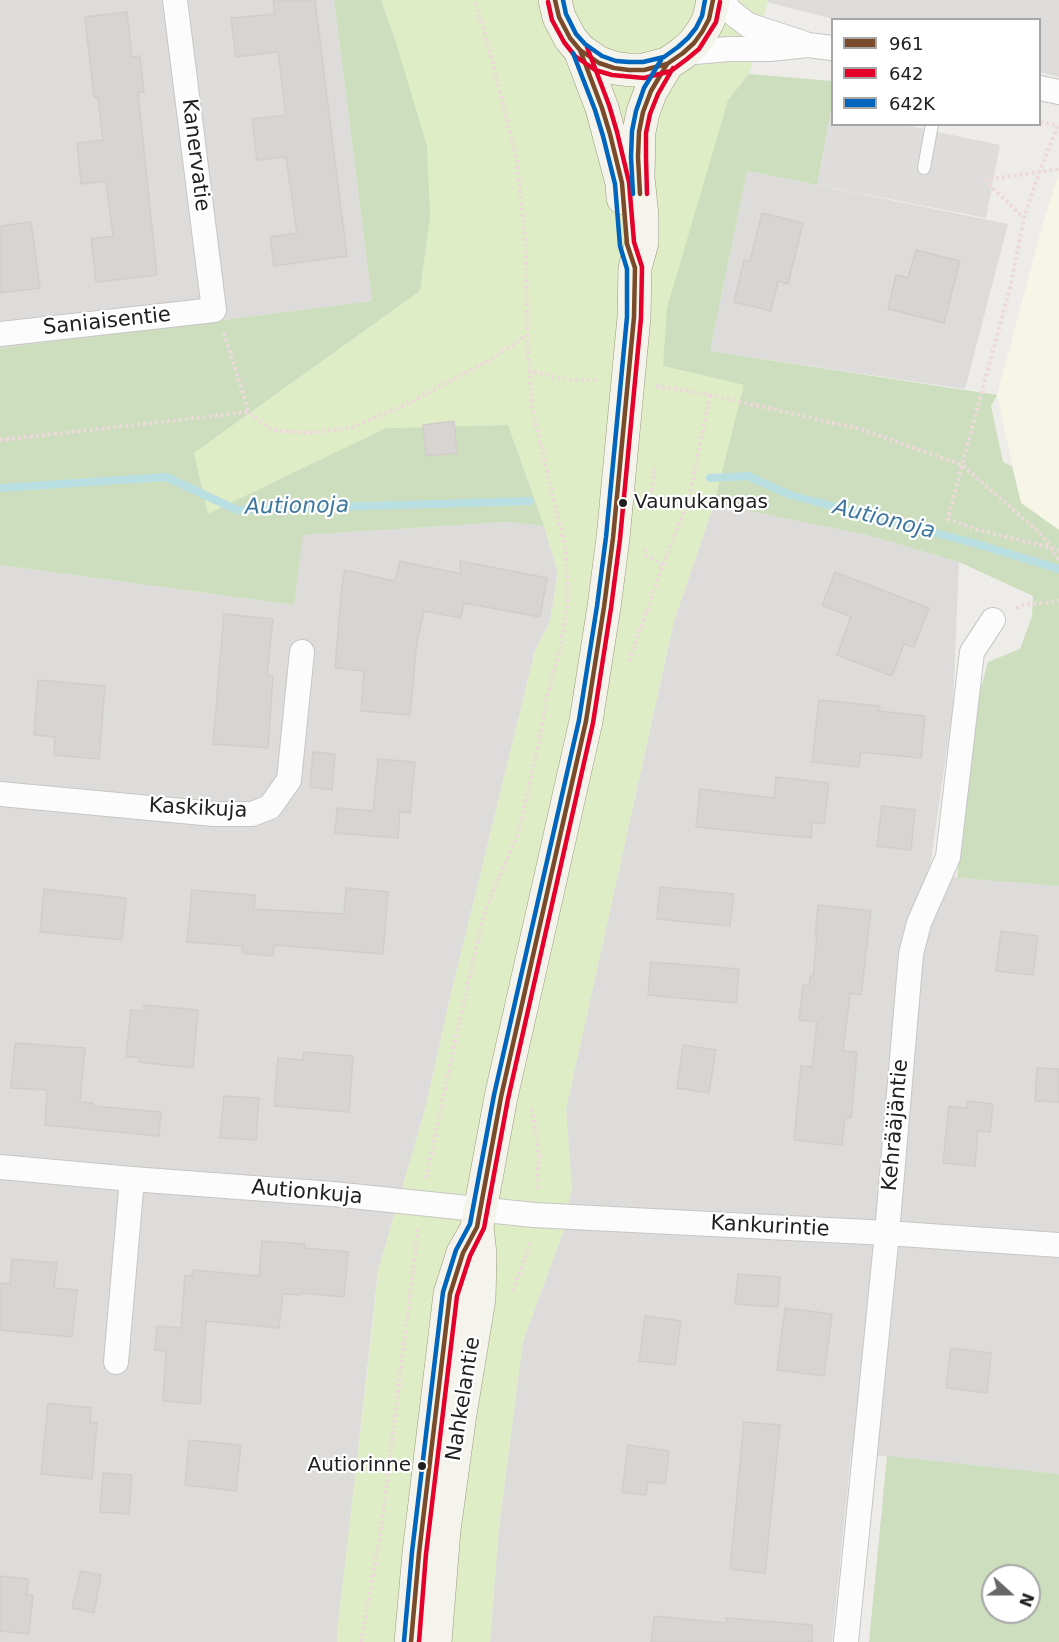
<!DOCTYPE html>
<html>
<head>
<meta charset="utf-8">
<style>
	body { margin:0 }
	#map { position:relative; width:1059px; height:1642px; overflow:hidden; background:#eeece9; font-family:"DejaVu Sans",sans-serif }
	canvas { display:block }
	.legend { position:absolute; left:831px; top:18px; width:210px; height:108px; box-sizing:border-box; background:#fff; border:2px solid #a6a6a6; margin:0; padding:8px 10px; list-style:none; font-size:18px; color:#202020 }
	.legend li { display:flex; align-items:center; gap:12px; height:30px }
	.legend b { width:30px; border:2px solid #a6a6a6 }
	.north { position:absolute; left:981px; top:1564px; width:60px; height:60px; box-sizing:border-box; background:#fff; border:2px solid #a6a6a6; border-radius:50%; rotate:111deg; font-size:16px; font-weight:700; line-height:24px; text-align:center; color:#202020 }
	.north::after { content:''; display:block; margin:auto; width:21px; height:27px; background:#686766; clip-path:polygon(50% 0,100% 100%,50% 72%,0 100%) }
</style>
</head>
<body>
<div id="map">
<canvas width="1059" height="1642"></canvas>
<ul class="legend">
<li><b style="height:8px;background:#7a4b2a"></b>961</li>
<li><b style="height:8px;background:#e4002b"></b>642</li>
<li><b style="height:8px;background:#0065bd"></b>642K</li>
</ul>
<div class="north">N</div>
</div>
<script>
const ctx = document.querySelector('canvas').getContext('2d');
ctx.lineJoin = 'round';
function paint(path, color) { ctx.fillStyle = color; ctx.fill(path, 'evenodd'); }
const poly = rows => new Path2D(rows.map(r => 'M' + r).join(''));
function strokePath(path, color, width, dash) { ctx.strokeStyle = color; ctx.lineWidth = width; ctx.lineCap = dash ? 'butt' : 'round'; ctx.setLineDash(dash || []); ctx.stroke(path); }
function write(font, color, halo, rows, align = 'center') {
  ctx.font = font + ' "DejaVu Sans",sans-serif'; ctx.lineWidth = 4.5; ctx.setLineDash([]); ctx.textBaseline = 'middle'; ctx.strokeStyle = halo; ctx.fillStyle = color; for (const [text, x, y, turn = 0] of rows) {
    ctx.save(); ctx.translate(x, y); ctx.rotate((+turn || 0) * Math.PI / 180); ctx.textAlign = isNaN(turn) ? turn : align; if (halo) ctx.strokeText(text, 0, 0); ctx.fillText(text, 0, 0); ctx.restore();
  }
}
paint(poly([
	[0,0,334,0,372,301,0,348],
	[768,0,1059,0,1059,77,1040,72,1040,20,834,19,767,2],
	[747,171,1008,224,965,389,710,351],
	[714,504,867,535,959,562,953,706,930,867,957,878,1059,886,1059,1474,851,1453,832,1642,490,1642,499,1526,523,1341,563,1232,571,1187,566,1109,674,621],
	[508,522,544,526,558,573,550,622,535,651,450,998,426,1106,378,1271,337,1642,0,1642,0,565,294,605,302,535]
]), '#dddcda');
paint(poly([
	[1059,173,1059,530,1021,503,997,395,1044,220]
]), '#f7f5e5');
paint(poly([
	[381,0,768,0,749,74,728,100,663,366,745,385,714,504,674,621,566,1109,572,1187,563,1232,523,1341,499,1526,490,1642,337,1642,337,1631,371,1341,378,1271,426,1106,450,998,535,651,550,622,558,573,544,526,508,425,386,428,208,515,194,453,420,291,395,39]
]), '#dfedc6');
paint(poly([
	[334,0,381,0,395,39,427,146,430,217,420,291,194,453,208,514,386,428,508,425,544,526,508,522,303,535,294,605,0,565,0,348,372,301],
	[749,74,832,81,832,112,831,112,817,185,747,171,710,351,997,395,991,406,1003,462,1012,466,1021,503,1059,530,1059,886,957,878,978,698,988,662,1020,649,1032,616,1033,596,959,562,867,535,714,504,744,385,663,366,667,308,728,100],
	[887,1456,1059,1474,1059,1642,869,1642],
	[993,1576,1029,1576,1029,1612,993,1612]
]), '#ccdebd');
paint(poly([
	[831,111,832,124,905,125,1000,145,986,218,817,185]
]), '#dedddc');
strokePath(poly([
	[710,478,748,476,790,495,977,544,1059,569],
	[0,488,166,477,237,510,530,501]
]), '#badfe3', 8);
const building = poly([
	[273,0,315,0,347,256,274,266,270,237,297,233,286,157,257,160,252,119,286,115,278,52,236,57,231,18,275,14,273,0],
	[127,12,132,57,140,56,144,92,138,93,157,275,96,282,91,239,113,236,106,181,81,184,77,143,103,140,98,97,94,98,85,17,127,12],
	[762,213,803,223,788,284,778,281,771,311,734,302,744,260,750,261,762,213],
	[31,222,40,288,0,293,0,226,31,222],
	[916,250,960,261,944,323,888,309,896,275,908,278,916,250],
	[454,421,457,453,426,456,423,425,454,421],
	[400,561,461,574,460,561,547,578,540,617,464,603,461,618,424,611,417,641,410,715,361,711,364,671,335,668,342,585,345,570,395,581,400,561],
	[835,572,929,608,914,647,904,644,892,676,837,655,851,617,822,605,835,572],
	[224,614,273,619,267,675,273,676,268,748,213,744,224,614],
	[38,680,105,686,99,759,54,755,55,737,34,735,38,680],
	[819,700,880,706,878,711,925,716,921,758,861,752,859,767,812,762,819,700],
	[313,752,335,754,332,790,310,787,313,752],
	[378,759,415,762,410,813,400,812,398,838,335,833,337,808,373,811,378,759],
	[776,777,829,783,824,824,812,822,811,838,696,827,700,789,774,798,776,777],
	[882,806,915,810,911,850,877,846,882,806],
	[660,887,734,894,730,926,657,919,660,887],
	[346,888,388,892,383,954,274,945,273,956,242,953,243,946,187,942,192,890,255,895,254,909,344,914,346,888],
	[44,889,126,898,122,940,40,932,44,889],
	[818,905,871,911,861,995,850,993,843,1051,857,1052,851,1118,845,1118,842,1145,794,1140,801,1066,812,1067,817,1022,799,1020,803,985,809,986,810,976,813,976,817,935,815,935,818,905],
	[1001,931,1038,936,1033,975,996,971,1001,931],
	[651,962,739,969,736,1003,648,995,651,962],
	[144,1005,198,1010,193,1068,139,1062,139,1058,126,1056,131,1010,144,1011,144,1005],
	[15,1043,85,1048,80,1102,93,1103,93,1106,161,1112,159,1136,45,1125,47,1090,11,1088,15,1043],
	[683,1045,716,1050,709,1093,677,1088,683,1045],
	[304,1052,353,1056,349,1112,274,1106,278,1058,303,1060,304,1052],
	[1037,1068,1059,1069,1059,1102,1035,1101,1037,1068],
	[224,1096,259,1098,256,1140,220,1138,224,1096],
	[967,1101,993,1104,990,1132,978,1131,975,1166,943,1163,949,1106,967,1108,967,1101],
	[262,1241,305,1244,305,1248,348,1252,344,1297,302,1293,301,1295,283,1294,279,1328,206,1321,200,1404,163,1401,166,1351,155,1350,157,1326,181,1328,185,1275,192,1276,193,1270,259,1276,262,1241],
	[12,1259,57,1263,54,1288,77,1290,72,1337,0,1330,0,1283,10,1284,12,1259],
	[738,1274,780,1277,778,1307,735,1304,738,1274],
	[785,1308,832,1314,824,1376,777,1370,785,1308],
	[645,1316,681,1321,675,1365,639,1361,645,1316],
	[951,1348,991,1353,987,1393,946,1388,951,1348],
	[48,1403,91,1408,90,1422,97,1423,92,1479,41,1474,48,1403],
	[744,1422,780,1425,765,1573,730,1569,744,1422],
	[189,1440,241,1445,236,1491,185,1485,189,1440],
	[628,1445,669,1451,665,1484,648,1482,646,1495,622,1492,628,1445],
	[103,1473,132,1475,129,1514,100,1512,103,1473],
	[81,1571,101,1575,94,1613,72,1608,81,1571],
	[0,1576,28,1579,27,1595,33,1595,29,1634,0,1631,0,1576],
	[654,1616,726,1623,726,1618,812,1625,812,1642,651,1642,654,1616]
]);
paint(building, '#d7d4d1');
strokePath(building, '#d2cdca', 1.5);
const lane = poly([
	[924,168,932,124]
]);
const street = poly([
	[722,0,730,11,748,25,803,43],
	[683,53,729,49,770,49,808,45,832,48],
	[1040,88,1059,92],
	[0,334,214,310,175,0],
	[0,794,214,814,252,814,270,807,289,780,302,652],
	[0,1167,132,1179,333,1194,534,1215,887,1233,1059,1245],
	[116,1362,132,1179],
	[846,1642,887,1233,911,954,919,923,948,857,972,652,993,620]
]);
const secondary = poly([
	[555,0,559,17,570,38,580,50,599,63,614,68,629,70,644,70,667,64,683,53,694,43,702,32,709,19,713,0],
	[580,50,602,108,622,183,623,198],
	[411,1642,419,1553,450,1294,463,1253,474,1234],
	[435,1642,444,1530,460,1414,479,1299,480,1254,477,1227,501,1097,586,721,604,607,613,538,634,317,635,268,642,242,642,216,638,177,639,132,643,112,651,91,667,64]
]);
strokePath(lane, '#c7c6c5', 14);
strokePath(street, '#c7c6c5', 26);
strokePath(secondary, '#9a997f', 34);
strokePath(poly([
	[1040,122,1058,126],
	[1058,126,1040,170,1024,218,1011,284,962,465,948,519,978,530,1059,550],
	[984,180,1059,169],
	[984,180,1024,218],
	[224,333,249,412,272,430,308,433,351,428,409,403,495,357,527,335],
	[528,371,568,380,599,380],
	[656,386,710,395,860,429,962,465,1042,535,1059,560],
	[0,440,249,412],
	[649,509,655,467],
	[645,549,644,554,663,565],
	[1016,608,1023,605,1059,601],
	[629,661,663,565,689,499,710,395],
	[532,1108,539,1156,537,1189],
	[426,1178,458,1027,485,911,518,833,538,747,546,702,561,644,567,607,567,579,565,547,532,408,527,335,526,248,517,162,492,59,475,0],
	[512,1291,519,1275,530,1241],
	[361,1642,381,1530,418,1230]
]), '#ecd9d9', 4, [3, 3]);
strokePath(lane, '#fcfcfc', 12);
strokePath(street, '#fcfcfc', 24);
strokePath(secondary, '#f4f4ec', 33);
strokePath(poly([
	[555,0,559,17,570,38,580,50,599,63,614,68,629,70,644,70,667,64,683,53,694,43,702,32,709,19,713,0],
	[640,194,638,157,639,132,643,112,651,91,667,64],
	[411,1642,419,1553,450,1294,463,1253,477,1227,501,1097,586,721,604,607,613,538,634,317,635,268,627,244,622,183,610,134,602,108,580,50]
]), '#7a4b2a', 4.5);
strokePath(poly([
	[548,2,552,20,564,42,575,56,595,70,612,75,644,78,671,71,687,59,699,49,716,22,720,2],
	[647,194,646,157,646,133,650,114,658,94,673,68],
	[419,1642,426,1554,457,1296,470,1256,484,1228,508,1099,593,723,611,608,620,539,641,318,642,267,634,242,629,182,617,132,609,105,587,47]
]), '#e4002b', 4.5);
strokePath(poly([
	[563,0,566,14,576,34,585,44,602,56,616,61,629,62,643,62,664,57,678,47,688,38,696,28,702,16,705,0],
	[633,194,631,157,632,131,636,111,644,88,661,60],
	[404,1641,412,1552,443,1292,456,1250,470,1224,494,1095,579,720,597,606,606,537,627,317,627,269,620,246,615,184,603,136,595,110,573,53]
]), '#0065bd', 4.5);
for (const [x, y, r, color] of [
	[623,503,5,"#202020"],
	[422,1466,5,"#202020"]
]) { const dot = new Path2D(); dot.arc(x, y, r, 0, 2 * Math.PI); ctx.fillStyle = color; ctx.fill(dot); strokePath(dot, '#fff', 2); }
write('20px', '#202020', '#fff', [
	["Vaunukangas",634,503],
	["Autiorinne",411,1466,"right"]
], 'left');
write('21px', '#202020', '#fff', [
	["Kanervatie",195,155,83],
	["Saniaisentie",107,322,-6],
	["Kaskikuja",198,809,3],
	["Kehrääjäntie",896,1125,-85],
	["Autionkuja",307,1193,5],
	["Kankurintie",770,1227,3],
	["Nahkelantie",464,1399,-81]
]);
write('italic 22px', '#3e779e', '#fff', [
	["Autionoja",297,507,-1],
	["Autionoja",884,520,14]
]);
</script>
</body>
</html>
